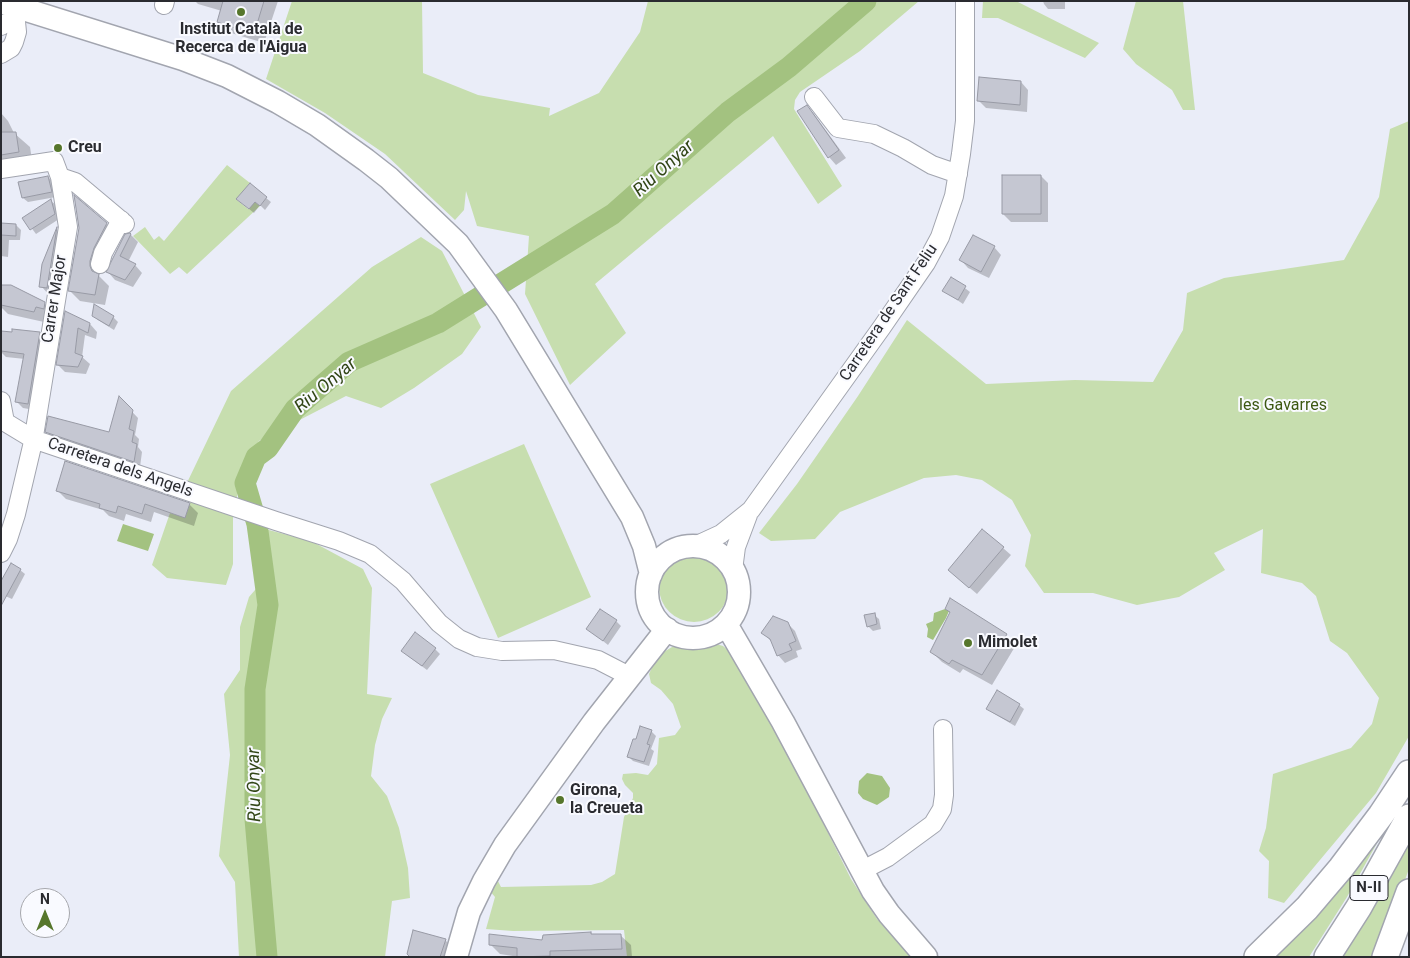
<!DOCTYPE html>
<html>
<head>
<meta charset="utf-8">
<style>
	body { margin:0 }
	#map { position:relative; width:1410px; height:958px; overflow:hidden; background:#eaedf8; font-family:Roboto,sans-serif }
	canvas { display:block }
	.frame { position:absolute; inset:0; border:2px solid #2a2b30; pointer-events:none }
	.north { position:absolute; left:20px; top:888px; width:50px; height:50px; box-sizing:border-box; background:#f9faff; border:1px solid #a6a7ac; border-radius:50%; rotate:0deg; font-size:14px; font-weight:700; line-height:20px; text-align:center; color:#2a2b30 }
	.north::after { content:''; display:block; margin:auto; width:18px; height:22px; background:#56762c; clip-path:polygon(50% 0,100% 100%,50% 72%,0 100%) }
</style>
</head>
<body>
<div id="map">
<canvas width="1410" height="958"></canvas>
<div class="frame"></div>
<div class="north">N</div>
</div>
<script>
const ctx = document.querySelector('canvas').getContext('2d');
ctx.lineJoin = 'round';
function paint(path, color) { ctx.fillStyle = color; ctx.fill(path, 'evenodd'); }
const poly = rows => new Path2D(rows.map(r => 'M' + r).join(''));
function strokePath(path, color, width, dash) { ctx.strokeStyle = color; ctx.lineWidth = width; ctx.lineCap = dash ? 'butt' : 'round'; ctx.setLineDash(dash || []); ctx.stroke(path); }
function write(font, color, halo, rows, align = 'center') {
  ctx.font = font + ' Roboto,sans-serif'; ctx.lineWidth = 4; ctx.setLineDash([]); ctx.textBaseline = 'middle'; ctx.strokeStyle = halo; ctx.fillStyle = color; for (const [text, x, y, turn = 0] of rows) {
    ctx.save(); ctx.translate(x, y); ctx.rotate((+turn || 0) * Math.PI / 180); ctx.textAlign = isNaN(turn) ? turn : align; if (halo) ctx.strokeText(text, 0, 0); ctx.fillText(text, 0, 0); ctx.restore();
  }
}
paint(poly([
	[292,1,422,1,423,73,478,95,550,108,549,116,599,93,640,32,648,1,919,1,860,51,800,92,795,100,794,109,842,186,818,204,773,136,595,284,626,333,570,385,525,294,529,236,477,226,466,191,464,210,455,220,385,154,325,113,266,79],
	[983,1,1016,1,1099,43,1085,58,998,18,982,18],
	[1136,1,1183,1,1195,110,1183,110,1172,90,1136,64,1123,49],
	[1409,121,1409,736,1376,793,1284,903,1268,898,1269,861,1259,851,1266,828,1273,774,1351,748,1372,724,1379,698,1347,653,1330,641,1316,596,1302,583,1261,573,1263,529,1214,553,1225,570,1179,597,1137,605,1093,593,1044,593,1025,566,1031,535,1012,500,982,480,956,475,924,478,840,512,815,539,771,541,759,533,797,484,858,396,907,320,986,384,1075,380,1153,382,1183,330,1187,293,1224,278,1344,260,1379,197,1390,129],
	[227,165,250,183,237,200,248,209,255,202,260,206,187,274,179,267,170,274,133,236,145,227,154,240,159,236,164,241],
	[421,237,442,251,481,327,462,354,414,388,381,408,346,396,259,441,241,474,233,518,233,564,226,585,167,578,152,565,170,513,185,517,191,500,184,489,231,391,372,267],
	[524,444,591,597,498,638,430,484],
	[265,529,311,541,363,569,372,588,367,694,392,698,382,719,375,745,371,776,387,796,399,828,408,868,410,898,392,901,385,957,239,957,235,882,219,856,230,755,224,694,240,670,240,627,249,597,273,569],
	'659 587a35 35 0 1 1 70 0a35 35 0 1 1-70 0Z',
	[694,641,706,641,723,646,736,657,785,746,851,879,877,919,912,957,627,957,624,930,513,931,486,929,495,897,489,890,493,883,498,881,501,887,591,885,602,882,615,874,624,817,633,798,633,793,625,785,622,779,623,774,636,773,648,775,657,764,659,738,675,735,681,727,673,704,661,690,651,683,649,674,654,663,662,653,677,644],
	[1405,793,1347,897,1309,957,1267,957],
	[1409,840,1409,869,1376,957,1342,957,1377,901]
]), '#c7deaf');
paint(poly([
	[123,524,154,534,148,551,117,541],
	[945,609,949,611,946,618,933,640,927,637,928,629,926,624,933,621,934,613],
	[867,773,882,776,890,788,889,797,877,805,863,799,858,793,859,781]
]), '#a3c280');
paint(poly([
	[195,1,278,1,264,43,228,32,218,22,222,11,198,4],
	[1043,1,1065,1,1065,9,1048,9,1044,4],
	[1021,82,1028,90,1027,112,986,108,978,100],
	[806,106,814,114,846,158,836,165,829,157],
	[1,113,8,121,14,133,30,147,33,166,1,168],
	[1041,176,1048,183,1048,222,1011,222,1003,214],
	[48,177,53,182,56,197,28,202,23,198],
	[250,185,271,202,265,210,260,205,254,213,243,204],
	[51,201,56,205,59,219,36,234,24,218],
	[1,224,16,225,21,230,20,240,9,240,8,257,1,256],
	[106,224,117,234,100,272,99,276,109,286,105,305,80,301,70,291,80,228],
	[58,229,67,238,51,297,41,286,43,265],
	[130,234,138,242,128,262,135,265,142,273,133,287,115,280,108,272],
	[994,247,1001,255,989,278,968,268,961,260],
	[952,278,970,292,963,304,944,291],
	[1,286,44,303,55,313,44,322,8,314,1,307],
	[66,313,90,324,97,332,96,339,85,335,82,357,90,364,86,374,65,372,58,365],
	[93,315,113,317,118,322,114,330,98,320],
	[1,332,39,334,46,340,35,410,23,408,16,401,25,359,6,357,1,352],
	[119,398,138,418,135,435,139,439,138,447,142,452,140,467,53,438,47,432,110,434],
	[57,490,189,504,198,513,194,526,154,512,151,522,126,514,124,521,109,516,103,510,66,499],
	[1003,548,1011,555,977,594,957,577],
	[20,570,25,574,12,599,3,595],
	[946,609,1006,635,1016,645,992,685,963,669,960,673,942,662,932,652,951,614],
	[874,615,879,619,881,629,873,631,868,626],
	[616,621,621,626,608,645,588,629],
	[787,623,795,631,802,649,796,651,798,657,785,663,778,655,772,642,763,633],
	[435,649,440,654,427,670,408,656],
	[1019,705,1024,709,1015,726,993,713,988,708],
	[651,731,656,736,651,749,654,751,649,766,633,761,628,756,636,741],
	[591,933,593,935,620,935,631,945,632,957,519,957,500,954,490,944,544,942],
	[445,940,452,947,450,957,412,957]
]), '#0003');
strokePath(poly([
	[267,957,255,819,255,689,268,605,257,524,245,483,256,457,268,448,295,409,349,362,438,323,613,214,728,112,789,67,866,1]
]), '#a3c280', 21);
const building = poly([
	[223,1,264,1,254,34,217,22,223,1],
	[979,77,1021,81,1020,105,977,101,979,77],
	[807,105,839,150,828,158,797,111,807,105],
	[1,132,16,132,19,152,1,155,1,132],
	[1002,175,1041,175,1041,214,1002,214,1002,175],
	[48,176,52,192,22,198,18,182,48,176],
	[250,183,267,197,260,206,255,202,249,209,236,199,250,183],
	[74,195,107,223,94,248,90,261,90,266,92,271,99,274,95,295,68,291,79,228,74,195],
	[51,199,55,214,30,230,22,218,51,199],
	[1,223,16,224,16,236,1,235,1,223],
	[57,227,47,288,39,287,42,264,57,227],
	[130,233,131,234,120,256,136,264,125,280,106,272,125,234,130,233],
	[973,235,995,246,981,272,959,260,973,235],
	[951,277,966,286,958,300,942,291,951,277],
	[1,285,11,285,45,302,44,309,36,307,34,312,1,305,1,285],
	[94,304,114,316,109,326,92,316,94,304],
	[65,311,90,323,88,333,78,328,75,353,83,356,78,367,56,365,65,311],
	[12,329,40,332,28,404,15,402,24,354,1,351,1,331,12,332,12,329],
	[119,396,133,410,129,429,134,431,132,442,137,444,134,462,45,432,48,416,109,432,119,396],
	[65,461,190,503,185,518,145,504,142,514,118,506,116,513,99,508,100,504,56,491,65,461],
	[982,529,1004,547,969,588,948,570,982,529],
	[11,563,21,569,1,606,1,581,11,563],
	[950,598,1007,634,982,675,952,660,949,664,930,652,950,612,945,609,950,598],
	[600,609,617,620,603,641,586,629,600,609],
	[875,613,877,624,867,627,864,615,875,613],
	[773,616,788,622,796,641,789,644,792,650,777,656,770,639,761,633,773,616],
	[415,632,436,648,422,666,401,651,415,632],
	[997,690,1020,704,1010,722,986,709,997,690],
	[640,726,652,730,647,744,650,745,644,762,627,757,633,739,636,739,640,726],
	[413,930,446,939,440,957,410,957,407,954,413,930],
	[591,932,591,934,621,934,622,949,550,951,550,956,517,957,517,948,489,945,489,934,542,940,543,935,591,932]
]);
paint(building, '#c5c7d2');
strokePath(building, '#989aa5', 1);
const minor = poly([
	[164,5,165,1],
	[1,26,6,23],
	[1,54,11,48,14,42,17,32,16,22],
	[814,97,838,128,874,134,903,148,932,165,958,174],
	[1,169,54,161,60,177,68,227,33,442,16,514,8,539,1,553],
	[60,177,75,182,125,224],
	[100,264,103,253,121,220],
	[1,401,5,422,33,439,276,521,339,541,370,554,403,581,439,623,459,639,477,647,502,651,554,650,598,660,629,676],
	[695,546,721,534,751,510,882,327,926,263,940,237,954,196,961,154,965,121,965,1],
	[733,570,736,547,748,515],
	[861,871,888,857,933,824,942,809,944,795,943,729]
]);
const major = poly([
	[1,2,183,59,227,76,278,102,317,125,366,160,389,178,458,244,506,310,632,517,644,546,651,574],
	'647 592a46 46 0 1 1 92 0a46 46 0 1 1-92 0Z',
	[726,624,783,722,873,891,889,914,926,957],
	[456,957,469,912,484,881,505,845,594,722,667,629]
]);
const highway = poly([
	[1257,957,1307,908,1341,868,1381,815,1409,773],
	[1327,957,1359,907,1409,817],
	[1385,957,1409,892]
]);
strokePath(minor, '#a2a5af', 20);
strokePath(major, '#a2a5af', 25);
strokePath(highway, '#a2a5af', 28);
strokePath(minor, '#fff', 18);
strokePath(major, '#fff', 22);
strokePath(highway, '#fff', 25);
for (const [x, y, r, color] of [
	[241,12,5,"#56762c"],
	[58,148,5,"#56762c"],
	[968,643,5,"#56762c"],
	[560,800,5,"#56762c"]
]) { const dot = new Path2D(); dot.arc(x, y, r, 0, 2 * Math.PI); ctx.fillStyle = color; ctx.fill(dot); strokePath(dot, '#f9faff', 2); }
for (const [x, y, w] of [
	[1369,888,38]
]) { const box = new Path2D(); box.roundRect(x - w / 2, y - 12.5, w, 25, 4); ctx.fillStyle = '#f9faff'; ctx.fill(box); strokePath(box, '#2a2b30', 1); }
write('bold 15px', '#2a2b30', null, [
	["N-II",1369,888]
]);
write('bold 16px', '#2a2b30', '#f9faff', [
	["Institut Català de",241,30,"center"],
	["Recerca de l'Aigua",241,48,"center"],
	["Creu",68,148],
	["Mimolet",978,643],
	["Girona,",570,791],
	["la Creueta",570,809]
], 'left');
write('16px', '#2a2b30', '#f9faff', [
	["Carrer Major",55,299,-81],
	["Carretera de Sant Feliu",889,313,-56],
	["Carretera dels Angels",120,468,19]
]);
write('16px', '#3d5812', '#f9faff', [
	["les Gavarres",1283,406]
]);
write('italic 18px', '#324617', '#f9faff', [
	["Riu Onyar",664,169,-42],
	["Riu Onyar",326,386,-40],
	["Riu Onyar",255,785,-91]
]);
</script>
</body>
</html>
